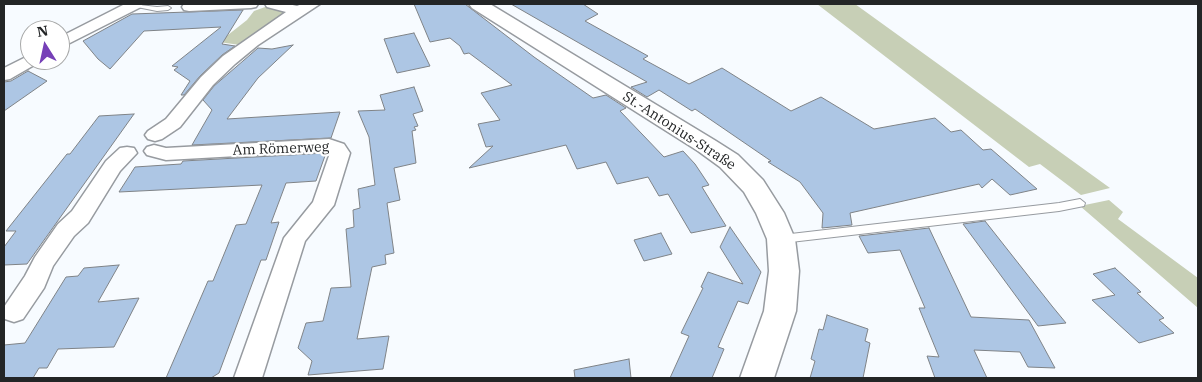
<!DOCTYPE html>
<html>
<head>
<meta charset="utf-8">
<style>
	body { margin:0 }
	#map { position:relative; width:1202px; height:382px; overflow:hidden; background:#f7fbff; font-family:"IBM Plex Serif",serif }
	canvas { display:block }
	.frame { position:absolute; inset:0; border:5px solid #232526; pointer-events:none }
	.north { position:absolute; left:20px; top:20px; width:50px; height:50px; box-sizing:border-box; background:#fff; border:1px solid #a7a8a8; border-radius:50%; rotate:350deg; font-size:14px; font-weight:700; line-height:20px; text-align:center; color:#232526 }
	.north::after { content:''; display:block; margin:auto; width:18px; height:22px; background:#7640b7; clip-path:polygon(50% 0,100% 100%,50% 72%,0 100%) }
</style>
</head>
<body>
<div id="map">
<canvas width="1202" height="382"></canvas>
<div class="frame"></div>
<div class="north">N</div>
</div>
<script>
const ctx = document.querySelector('canvas').getContext('2d');
ctx.lineJoin = 'round';
function paint(path, color) { ctx.fillStyle = color; ctx.fill(path, 'evenodd'); }
const poly = rows => new Path2D(rows.map(r => 'M' + r).join(''));
function strokePath(path, color, width, dash) { ctx.strokeStyle = color; ctx.lineWidth = width; ctx.lineCap = dash ? 'butt' : 'round'; ctx.setLineDash(dash || []); ctx.stroke(path); }
function write(font, color, halo, rows, align = 'center') {
  ctx.font = font + ' "IBM Plex Serif",serif'; ctx.lineWidth = 4.5; ctx.setLineDash([]); ctx.textBaseline = 'middle'; ctx.strokeStyle = halo; ctx.fillStyle = color; for (const [text, x, y, turn = 0] of rows) {
    ctx.save(); ctx.translate(x, y); ctx.rotate((+turn || 0) * Math.PI / 180); ctx.textAlign = isNaN(turn) ? turn : align; if (halo) ctx.strokeText(text, 0, 0); ctx.fillText(text, 0, 0); ctx.restore();
  }
}
paint(poly([
	[817,4,855,4,1110,188,1081,195,1040,164,1029,167],
	[268,6,290,11,240,45,219,42,247,20,254,11],
	[1109,200,1123,212,1118,219,1198,278,1198,308,1080,206]
]), '#c7cfb6');
const building = poly([
	[414,4,465,4,534,57,593,98,606,95,626,108,620,111,664,157,683,151,695,164,709,185,702,187,726,226,691,233,668,194,659,196,648,177,617,184,606,162,577,169,566,145,469,168,493,146,486,147,478,124,500,120,481,93,512,85,469,53,464,54,460,46,450,38,430,42,414,4],
	[511,4,583,4,598,14,585,21,648,56,643,59,689,84,722,68,791,111,821,97,874,129,935,118,951,132,961,130,983,150,991,149,1037,189,1010,195,992,179,982,188,979,184,850,213,852,225,822,228,823,213,800,182,768,162,771,161,695,109,692,111,659,90,647,97,631,87,647,82,511,4],
	[243,10,222,44,235,46,222,55,200,76,184,95,181,95,190,81,174,70,178,67,172,66,221,27,144,31,110,69,98,59,83,41,132,14,243,10],
	[414,33,430,66,397,73,384,39,414,33],
	[293,45,258,78,227,119,340,112,331,138,192,145,212,110,203,100,214,86,258,48,272,49,293,45],
	[28,71,47,81,4,111,4,82,11,81,28,71],
	[414,87,423,111,413,114,418,126,414,127,416,130,412,131,416,163,394,168,400,200,387,203,394,253,385,255,386,264,372,267,357,339,389,336,383,369,308,375,312,361,298,348,306,323,323,321,331,288,351,287,346,229,354,227,353,210,360,208,358,189,375,185,369,137,358,111,385,110,380,95,414,87],
	[134,114,27,264,4,265,4,247,16,231,6,231,67,154,70,154,99,116,134,114],
	[326,153,316,181,286,183,271,223,279,222,266,260,261,260,219,373,211,378,166,378,208,281,213,281,236,225,246,224,262,185,119,192,135,167,181,164,183,161,326,153],
	[985,221,1052,306,1066,323,1038,326,963,224,985,221],
	[730,227,761,272,748,304,738,301,718,347,724,349,712,378,670,378,689,336,681,333,703,288,701,287,708,272,743,284,720,247,730,227],
	[929,228,971,317,1029,320,1055,368,1028,367,1020,352,974,350,987,378,935,378,927,356,939,357,919,308,925,308,900,250,868,253,859,236,929,228],
	[661,233,672,254,644,261,634,240,661,233],
	[119,265,98,302,139,298,114,347,58,349,47,368,39,368,33,378,4,378,4,345,25,343,66,277,78,276,84,268,119,265],
	[1115,268,1141,292,1137,293,1164,318,1159,320,1174,333,1139,343,1092,300,1115,295,1093,274,1115,268],
	[827,315,868,329,865,341,870,343,863,378,810,378,815,361,811,359,819,329,823,330,827,315],
	[629,359,631,378,575,378,574,370,629,359]
]);
paint(building, '#adc6e4');
strokePath(building, '#7f8387', 1);
const service = poly([
	[131,4,157,7,168,6,171,8,168,10,157,11,132,6,131,4],
	[1080,199,1085,203,1084,206,1059,211,782,243,778,242,777,239,778,236,782,235,1059,203,1080,199]
]);
const minor = poly([
	[125,4,143,4,141,7,60,48,60,37,125,4],
	[184,4,258,4,256,7,251,8,189,11,184,10,182,7,184,4],
	[265,4,288,4,297,6,302,4,320,4,258,45,235,64,213,85,180,127,162,139,155,141,148,139,145,135,148,131,166,119,201,77,223,56,286,12,267,7,265,4],
	[30,55,30,60,38,60,36,64,10,79,4,80,4,68,30,55],
	[329,139,344,144,350,153,334,205,305,241,262,378,234,378,284,238,313,202,330,153,327,151,166,160,147,155,144,151,147,147,154,145,166,148,329,139],
	[127,147,134,148,137,153,120,171,88,223,74,236,53,266,44,288,23,319,14,322,5,319,4,307,25,276,35,257,58,224,72,211,106,161,120,148,127,147]
]);
const tertiary = poly([
	[469,4,490,4,716,141,738,155,763,180,784,213,795,239,799,271,796,311,774,378,740,378,764,311,769,271,767,239,756,213,744,192,720,167,698,151,472,8,469,4]
]);
strokePath(service, '#979ba0', 2);
strokePath(minor, '#979ba0', 3);
strokePath(tertiary, '#979ba0', 3);
paint(service, '#fff');
paint(minor, '#fff');
paint(tertiary, '#fff');
write('14px', '#232526', '#fff', [
	["St.-Antonius-Straße",679,131,33],
	["Am Römerweg",281,149,-2]
]);
</script>
</body>
</html>
